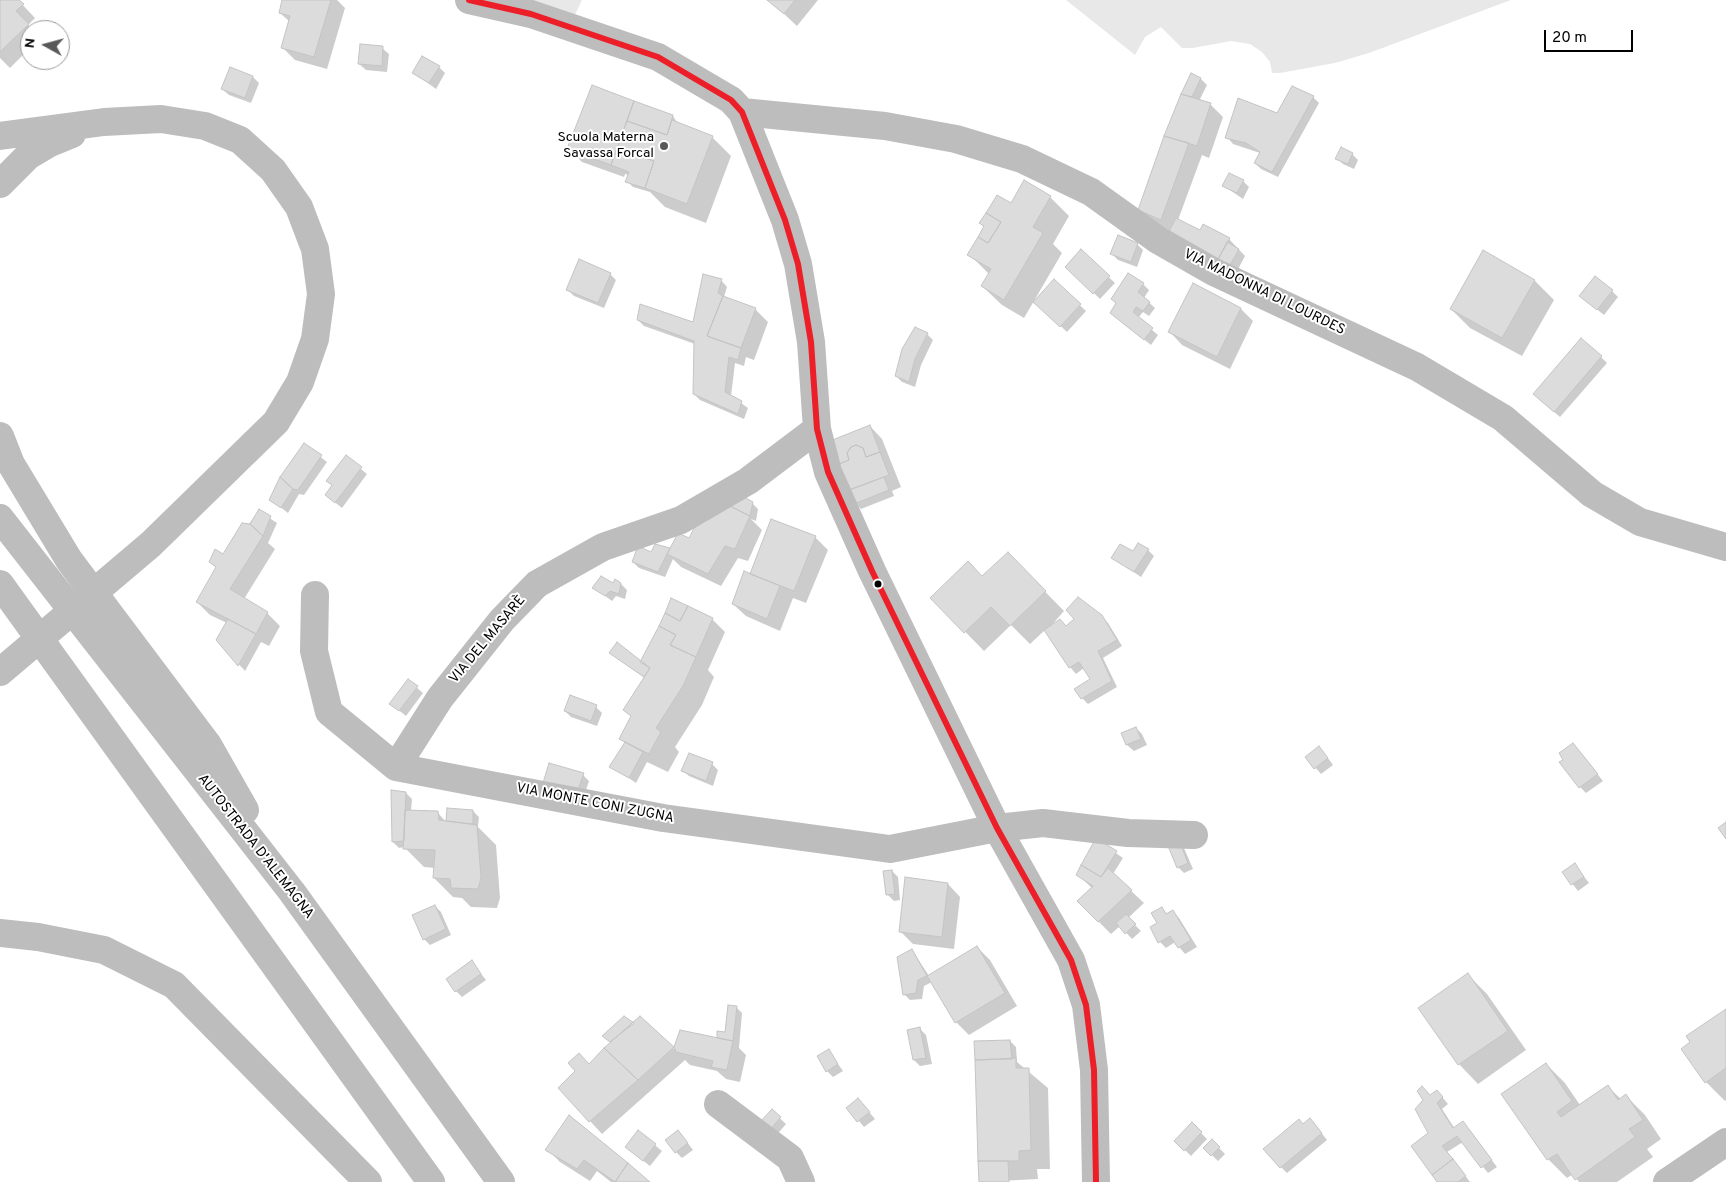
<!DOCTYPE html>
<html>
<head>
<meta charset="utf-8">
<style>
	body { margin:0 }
	#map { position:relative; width:1726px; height:1182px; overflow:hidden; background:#fff; font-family:Overpass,sans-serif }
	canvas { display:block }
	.north { position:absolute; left:20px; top:20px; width:50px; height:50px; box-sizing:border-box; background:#fff; border:1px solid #999; border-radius:50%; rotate:277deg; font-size:14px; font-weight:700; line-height:20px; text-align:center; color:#000 }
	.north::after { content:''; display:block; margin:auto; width:18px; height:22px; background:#595959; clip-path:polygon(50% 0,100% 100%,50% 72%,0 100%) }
	.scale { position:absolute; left:1544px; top:30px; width:89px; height:22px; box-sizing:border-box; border:2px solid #000; border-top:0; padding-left:6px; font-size:15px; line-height:18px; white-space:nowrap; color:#000; -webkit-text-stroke:4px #fff; paint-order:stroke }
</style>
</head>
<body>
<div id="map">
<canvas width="1726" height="1182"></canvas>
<div class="north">N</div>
<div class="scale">20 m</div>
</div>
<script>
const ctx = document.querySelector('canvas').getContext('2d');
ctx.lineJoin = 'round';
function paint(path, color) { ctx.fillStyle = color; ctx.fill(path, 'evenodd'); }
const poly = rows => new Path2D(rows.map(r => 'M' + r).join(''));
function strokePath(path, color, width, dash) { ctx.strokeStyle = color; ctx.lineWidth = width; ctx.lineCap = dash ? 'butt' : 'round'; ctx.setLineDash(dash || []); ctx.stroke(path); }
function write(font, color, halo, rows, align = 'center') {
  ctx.font = font + ' Overpass,sans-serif'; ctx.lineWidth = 4; ctx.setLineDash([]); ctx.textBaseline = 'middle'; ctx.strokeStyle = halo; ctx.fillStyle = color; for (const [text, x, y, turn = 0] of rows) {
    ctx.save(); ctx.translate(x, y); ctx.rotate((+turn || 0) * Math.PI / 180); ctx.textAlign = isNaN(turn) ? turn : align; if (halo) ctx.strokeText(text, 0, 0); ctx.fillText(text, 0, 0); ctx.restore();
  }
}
paint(poly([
	[528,0,582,0,574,17],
	[1066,0,1511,0,1369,53,1335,63,1280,73,1272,73,1270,62,1262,52,1250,44,1231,41,1193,48,1182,48,1161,27,1145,37,1135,55]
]), '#e8e8e8');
paint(poly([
	[0,0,18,0,35,18,28,25,33,30,30,30,30,48,10,68,0,58],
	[284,0,337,0,345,8,327,69,295,60,282,47,290,22,280,13],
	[769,0,818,0,797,26],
	[382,48,389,54,387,72,366,70,359,64],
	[439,67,445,73,436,89,414,73],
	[1192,75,1201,79,1207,85,1199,101,1210,104,1223,117,1209,158,1202,155,1178,220,1200,231,1229,239,1245,256,1235,275,1171,231,1152,223,1140,210,1182,94],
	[253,77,259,83,251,103,229,95,222,89],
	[592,87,673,116,678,124,712,137,731,156,706,223,665,207,650,192,633,187,627,181,629,175,625,174,624,177,582,162,569,149],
	[1313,97,1319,103,1278,177,1261,169,1255,163,1260,153,1233,144,1227,137],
	[1352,154,1358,160,1354,169,1343,164,1337,158],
	[1243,181,1249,187,1243,199,1224,186],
	[1050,197,1069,216,1053,244,1062,253,1024,318,1002,305,982,286,989,274,969,254,985,228,980,223],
	[1137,244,1143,250,1137,267,1118,260,1112,254],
	[1081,251,1115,283,1100,299,1067,267],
	[610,274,616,280,604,308,574,296,568,290],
	[721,280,727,287,724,297,755,309,768,322,754,360,746,357,744,366,735,363,731,396,748,408,744,419,700,400,694,394,695,344,644,326,638,320,693,324],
	[1055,281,1086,311,1067,332,1035,302],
	[1535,281,1554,300,1522,356,1470,328,1451,309],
	[1143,284,1149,290,1144,298,1155,308,1149,316,1143,312,1138,318,1158,335,1151,345,1111,313],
	[1193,285,1241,309,1253,321,1230,369,1182,345,1170,332],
	[1612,291,1618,297,1604,315,1580,296],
	[927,334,933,340,921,365,915,387,902,382,896,376],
	[1601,357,1607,363,1560,417,1540,400],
	[870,426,882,439,901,487,892,491,894,496,861,509,855,503],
	[304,444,327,462,304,495,299,494,288,513,271,500],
	[346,457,367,474,342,508,326,495,333,486],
	[752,503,758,509,756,521,751,519,762,530,748,561,738,558,721,586,681,567,673,559,665,577,639,568,633,562,652,554,670,550,738,511,734,507],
	[259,511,277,523,268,543,275,549,244,599,267,613,280,626,269,646,261,642,245,671,217,640,227,623,210,615,197,602,217,568,210,562,224,556],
	[815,537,828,550,806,603,793,598,780,631,746,616,733,604,750,576],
	[1148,550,1154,556,1141,577,1113,558],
	[1008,554,1064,611,1050,627,1067,627,1101,616,1108,623,1122,646,1103,658,1117,687,1088,704,1082,698,1092,680,1084,668,1076,674,1070,667,1045,630,1030,644,1011,625,984,651,932,598,983,578],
	[621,584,627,590,625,599,616,596,612,601,594,588],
	[712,619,725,632,708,670,714,677,702,705,675,747,679,752,668,772,647,762,636,783,611,766,626,744,621,739,632,717,625,710,645,678,611,653,642,663],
	[409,681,423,693,406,716,391,704],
	[596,707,602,713,597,726,571,717,565,711],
	[1136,728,1142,734,1147,745,1134,751,1127,745,1123,733],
	[1579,751,1603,781,1586,793,1580,787],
	[1325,754,1333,765,1321,774,1306,757],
	[712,764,718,770,713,786,689,776,682,770],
	[583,775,589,781,583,799,551,788],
	[406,793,412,799,411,811,438,813,447,823,448,810,473,811,479,817,478,827,496,845,500,898,497,908,471,907,462,898,453,897,434,878,435,868,424,867,404,847,399,848,393,842],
	[1097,840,1123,858,1113,874,1144,903,1128,918,1141,931,1132,939,1120,926,1111,934,1078,901,1092,888,1077,874],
	[1167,842,1184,848,1193,869,1184,873,1178,867],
	[1575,865,1589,883,1578,891,1564,873],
	[892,871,898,877,900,900,894,901,888,895,885,872],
	[948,884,960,897,954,949,913,944,900,931],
	[435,906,441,912,451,935,430,945,424,939],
	[1162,908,1168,915,1173,912,1179,918,1197,947,1185,954,1175,942,1166,948,1160,942,1151,928,1159,923],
	[977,947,990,960,1017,1006,969,1035,956,1022,932,982,924,986,922,999,910,1000,904,994,912,950,929,976],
	[472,962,486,980,462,997,456,991],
	[1468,975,1487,994,1526,1050,1478,1084,1459,1064,1420,1008],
	[736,1007,742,1013,739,1048,746,1055,740,1082,726,1079,717,1071,690,1065,685,1060,602,1134,590,1121,590,1066,611,1042,604,1036,633,1024,640,1018,674,1049,681,1032,721,1040,726,1034],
	[1726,1011,1726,1100,1725,1101,1706,1082],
	[920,1029,926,1035,932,1064,920,1066,914,1060],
	[1010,1041,1016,1047,1017,1062,1048,1088,1050,1169,1037,1169,1038,1179,980,1182],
	[829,1051,843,1071,833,1077,827,1071],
	[1546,1064,1565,1083,1580,1105,1607,1086,1621,1099,1626,1096,1645,1115,1661,1139,1647,1149,1653,1157,1617,1182,1579,1182,1573,1174,1567,1178,1548,1159],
	[1437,1091,1448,1104,1442,1109,1455,1129,1463,1122,1497,1167,1488,1173,1463,1142,1447,1152,1470,1182,1439,1182,1430,1133,1430,1096],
	[858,1099,875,1119,864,1127,848,1108],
	[772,1111,786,1124,775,1137,761,1123],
	[570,1117,648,1182,611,1182,597,1171,590,1181,560,1162,547,1149],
	[1192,1124,1207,1139,1191,1156,1176,1141],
	[1303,1125,1316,1126,1327,1140,1287,1173,1281,1167],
	[639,1132,662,1151,650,1166,633,1153],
	[684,1138,693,1150,682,1158,676,1152],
	[1212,1141,1225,1154,1218,1161,1205,1148]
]), '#0003');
const building = poly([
	[0,0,19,0,24,4,16,11,29,24,0,52,0,0],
	[282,0,331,0,314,57,281,48,290,16,279,13,282,0],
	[767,0,795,0,784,14,767,0],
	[360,44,383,46,382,66,358,64,360,44],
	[422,56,440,66,429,83,412,73,422,56],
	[230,67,253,76,245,98,221,89,230,67],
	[1191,73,1201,78,1192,97,1181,94,1191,73],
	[592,85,634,101,611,165,567,149,592,85],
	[1292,86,1314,96,1272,172,1254,163,1260,152,1246,143,1225,138,1238,98,1277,113,1292,86],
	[1181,94,1211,103,1197,146,1164,136,1181,94],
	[634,101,673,115,667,135,627,121,634,101],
	[672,120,713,136,687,204,645,188,654,161,617,149,627,121,667,135,672,120],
	[1164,136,1189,143,1161,220,1138,210,1164,136],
	[1341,147,1353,153,1348,164,1335,159,1341,147],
	[617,149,654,161,645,188,625,182,629,172,611,165,617,149],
	[1229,173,1244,180,1237,193,1222,186,1229,173],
	[1024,180,1051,196,1033,227,1043,233,1004,300,981,286,991,269,967,255,978,237,988,243,1001,222,986,213,997,195,1011,203,1024,180],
	[986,213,1001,222,988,243,978,237,984,226,979,223,986,213],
	[1176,218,1200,230,1203,224,1230,238,1216,263,1164,241,1176,218],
	[1118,235,1138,243,1131,262,1110,254,1118,235],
	[1227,242,1239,249,1228,269,1216,263,1227,242],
	[1081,249,1110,276,1093,294,1065,267,1081,249],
	[1483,250,1535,280,1502,338,1450,309,1483,250],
	[579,259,611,273,598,303,566,290,579,259],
	[1128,273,1144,283,1138,292,1150,302,1143,311,1136,307,1133,312,1153,328,1144,340,1110,313,1116,303,1111,299,1128,273],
	[703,274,722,279,718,293,723,296,707,336,741,348,738,360,729,357,725,392,742,401,738,414,693,394,694,341,637,320,640,304,693,322,703,274],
	[1595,276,1613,290,1597,310,1579,296,1595,276],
	[1054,279,1081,304,1060,327,1033,302,1054,279],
	[1193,283,1241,308,1217,357,1168,332,1193,283],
	[723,296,756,308,741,348,707,336,723,296],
	[915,327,928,333,915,359,909,382,895,376,902,349,915,327],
	[1581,338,1602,356,1554,412,1533,394,1581,338],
	[870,425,880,452,866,457,863,448,856,445,851,447,847,453,849,460,834,466,825,443,870,425],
	[304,443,322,455,298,490,293,489,280,477,304,443],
	[856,445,863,448,866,457,880,452,889,475,844,492,834,466,849,460,847,453,851,447,856,445],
	[346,455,362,467,335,503,325,495,332,485,326,481,346,455],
	[280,477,293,489,281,508,269,500,280,477],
	[884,477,889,490,854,504,849,490,884,477],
	[738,494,753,502,750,516,732,507,738,494],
	[719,501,750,516,735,549,725,546,708,574,667,554,678,533,689,538,702,513,719,501],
	[259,509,271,516,263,536,250,524,259,509],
	[771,519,816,536,794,591,750,574,771,519],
	[242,523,250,524,263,536,230,589,268,612,256,634,196,602,216,567,209,562,215,549,223,554,242,523],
	[1138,543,1149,549,1134,572,1111,558,1120,544,1133,551,1138,543],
	[655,544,670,548,658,572,632,562,638,546,651,552,655,544],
	[1008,552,1046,591,1010,626,991,607,964,633,930,598,968,561,982,576,1008,552],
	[744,571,780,586,767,619,732,604,744,571],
	[601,576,613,583,615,579,621,583,619,594,610,591,605,596,592,588,601,576],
	[1078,597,1102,615,1117,640,1098,651,1112,681,1081,699,1074,689,1090,679,1079,662,1069,668,1044,630,1060,619,1066,626,1074,619,1066,610,1078,597],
	[671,598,688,606,680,621,665,613,671,598],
	[688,606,713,618,696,657,670,645,676,635,659,626,665,613,680,621,688,606],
	[228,619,256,634,238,666,216,640,228,619],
	[659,626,676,635,670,645,696,657,683,686,656,728,661,732,649,754,619,739,631,716,623,710,650,668,640,662,659,626],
	[617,642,650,668,644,677,609,653,617,642],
	[408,679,418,686,399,711,389,704,408,679],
	[570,695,597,705,591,721,564,711,570,695],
	[1136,727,1141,739,1126,745,1121,733,1136,727],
	[625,742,643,752,629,778,609,767,625,742],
	[1573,743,1598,774,1579,788,1559,762,1563,760,1559,753,1573,743],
	[1319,746,1328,758,1314,769,1305,757,1319,746],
	[689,753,713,762,706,781,681,771,689,753],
	[549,763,584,773,577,793,543,783,549,763],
	[391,790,406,792,404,841,392,842,391,790],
	[447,808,473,810,473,824,446,821,447,808],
	[405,810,438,811,439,820,477,825,481,878,478,889,451,888,450,879,433,878,435,850,403,849,405,810],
	[1726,822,1726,839,1718,828,1726,822],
	[1096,838,1117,851,1101,877,1081,865,1096,838],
	[1179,840,1188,863,1177,868,1166,841,1179,840],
	[1575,863,1584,877,1571,885,1562,872,1575,863],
	[1081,865,1101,877,1108,868,1132,890,1098,922,1077,901,1093,886,1076,875,1081,865],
	[892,870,895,894,886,895,883,871,892,870],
	[905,877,948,883,942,937,899,932,905,877],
	[435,905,446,929,423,940,412,915,435,905],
	[1162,907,1166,914,1173,910,1191,940,1178,948,1170,936,1158,943,1150,927,1157,923,1151,913,1162,907],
	[1126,914,1136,924,1125,934,1116,923,1126,914],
	[977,946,1005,993,955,1023,927,976,977,946],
	[912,949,927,976,918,980,916,993,903,995,897,957,912,949],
	[472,960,481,974,455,992,446,979,472,960],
	[1468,973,1508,1031,1458,1065,1418,1008,1468,973],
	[728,1005,737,1006,733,1041,717,1038,717,1031,725,1032,728,1005],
	[1726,1009,1726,1068,1705,1083,1681,1049,1690,1042,1686,1036,1726,1009],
	[624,1016,634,1023,610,1042,602,1036,624,1016],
	[640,1016,674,1047,638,1080,604,1048,640,1016],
	[920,1027,926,1058,913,1060,907,1030,920,1027],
	[680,1030,733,1041,727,1070,711,1067,713,1061,676,1052,674,1047,680,1030],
	[1010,1040,1012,1059,975,1060,974,1041,1010,1040],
	[604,1048,638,1080,589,1122,558,1088,575,1071,568,1063,579,1053,589,1064,604,1048],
	[829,1049,838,1064,826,1072,817,1056,829,1049],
	[1016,1058,1016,1068,1029,1068,1031,1150,1019,1151,1019,1161,978,1161,975,1060,1016,1058],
	[1546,1063,1572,1101,1557,1112,1561,1117,1608,1085,1618,1100,1626,1094,1643,1120,1629,1129,1635,1137,1575,1180,1557,1154,1547,1160,1501,1094,1546,1063],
	[1422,1086,1430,1095,1437,1090,1443,1097,1437,1103,1453,1128,1463,1121,1492,1160,1481,1168,1457,1136,1442,1146,1453,1159,1432,1175,1411,1146,1428,1133,1415,1109,1423,1100,1417,1091,1422,1086],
	[858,1098,870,1112,857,1122,846,1108,858,1098],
	[772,1109,781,1117,768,1132,759,1123,772,1109],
	[569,1115,628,1163,615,1182,584,1160,577,1169,545,1150,569,1115],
	[1310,1118,1322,1133,1280,1168,1263,1149,1299,1119,1303,1124,1310,1118],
	[1192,1122,1202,1132,1184,1151,1174,1141,1192,1122],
	[638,1130,656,1144,643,1161,625,1147,638,1130],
	[678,1130,688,1143,675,1153,665,1140,678,1130],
	[1212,1139,1220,1147,1211,1156,1203,1148,1212,1139],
	[1453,1159,1466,1176,1458,1182,1437,1182,1432,1175,1453,1159],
	[978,1161,1008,1161,1009,1182,979,1182,978,1161],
	[628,1163,650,1182,615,1182,628,1163]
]);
paint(building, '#dcdcdc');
strokePath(building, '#c4c4c4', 1);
strokePath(poly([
	[469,0,531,14,658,57,731,100,742,112,785,220,798,264,811,342,817,429,828,472,872,571,997,828,1071,960,1086,1005,1094,1070,1096,1182],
	[742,112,885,126,956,139,1022,159,1091,192,1158,240,1214,272,1417,367,1503,418,1592,494,1640,522,1726,547],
	[315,595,314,651,329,712,396,767,663,818,890,849,997,828,1043,823,1128,833,1194,835],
	[396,767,440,698,502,620,537,584,603,547,681,520,748,481,817,429],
	[718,1104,790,1158,801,1182],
	[1667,1182,1726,1142]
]), '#bdbdbd', 28);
strokePath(poly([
	[0,136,104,122,161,119,205,126,240,140,273,170,299,207,315,249,321,294,315,339,300,382,276,422,151,544,0,672],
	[0,184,28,156,50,143,72,134],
	[0,436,11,464,69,560,208,745,245,810],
	[0,518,292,892,501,1182],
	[0,584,431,1182],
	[0,933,38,937,104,950,174,985,368,1182]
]), '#bdbdbd', 28);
strokePath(poly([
	[469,0,531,14,658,57,731,100,742,112,785,220,798,264,811,342,817,429,828,472,872,571,997,828,1071,960,1086,1005,1094,1070,1096,1182]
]), '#ec1f29', 6);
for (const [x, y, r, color] of [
	[664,146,5,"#595959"],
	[878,584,4.5,"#000"]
]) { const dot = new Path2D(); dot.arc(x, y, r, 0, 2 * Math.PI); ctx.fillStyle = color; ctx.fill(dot); strokePath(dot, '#fff', 2); }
write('14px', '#000', '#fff', [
	["Scuola Materna",654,138],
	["Savassa Forcal",654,154]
], 'right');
write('14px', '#000', '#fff', [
	["VIA MADONNA DI LOURDES",1264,293,26],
	["VIA DEL MASARÈ",488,640,-50],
	["VIA MONTE CONI ZUGNA",595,804,11],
	["AUTOSTRADA D'ALEMAGNA",255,847,52]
]);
</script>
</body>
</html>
